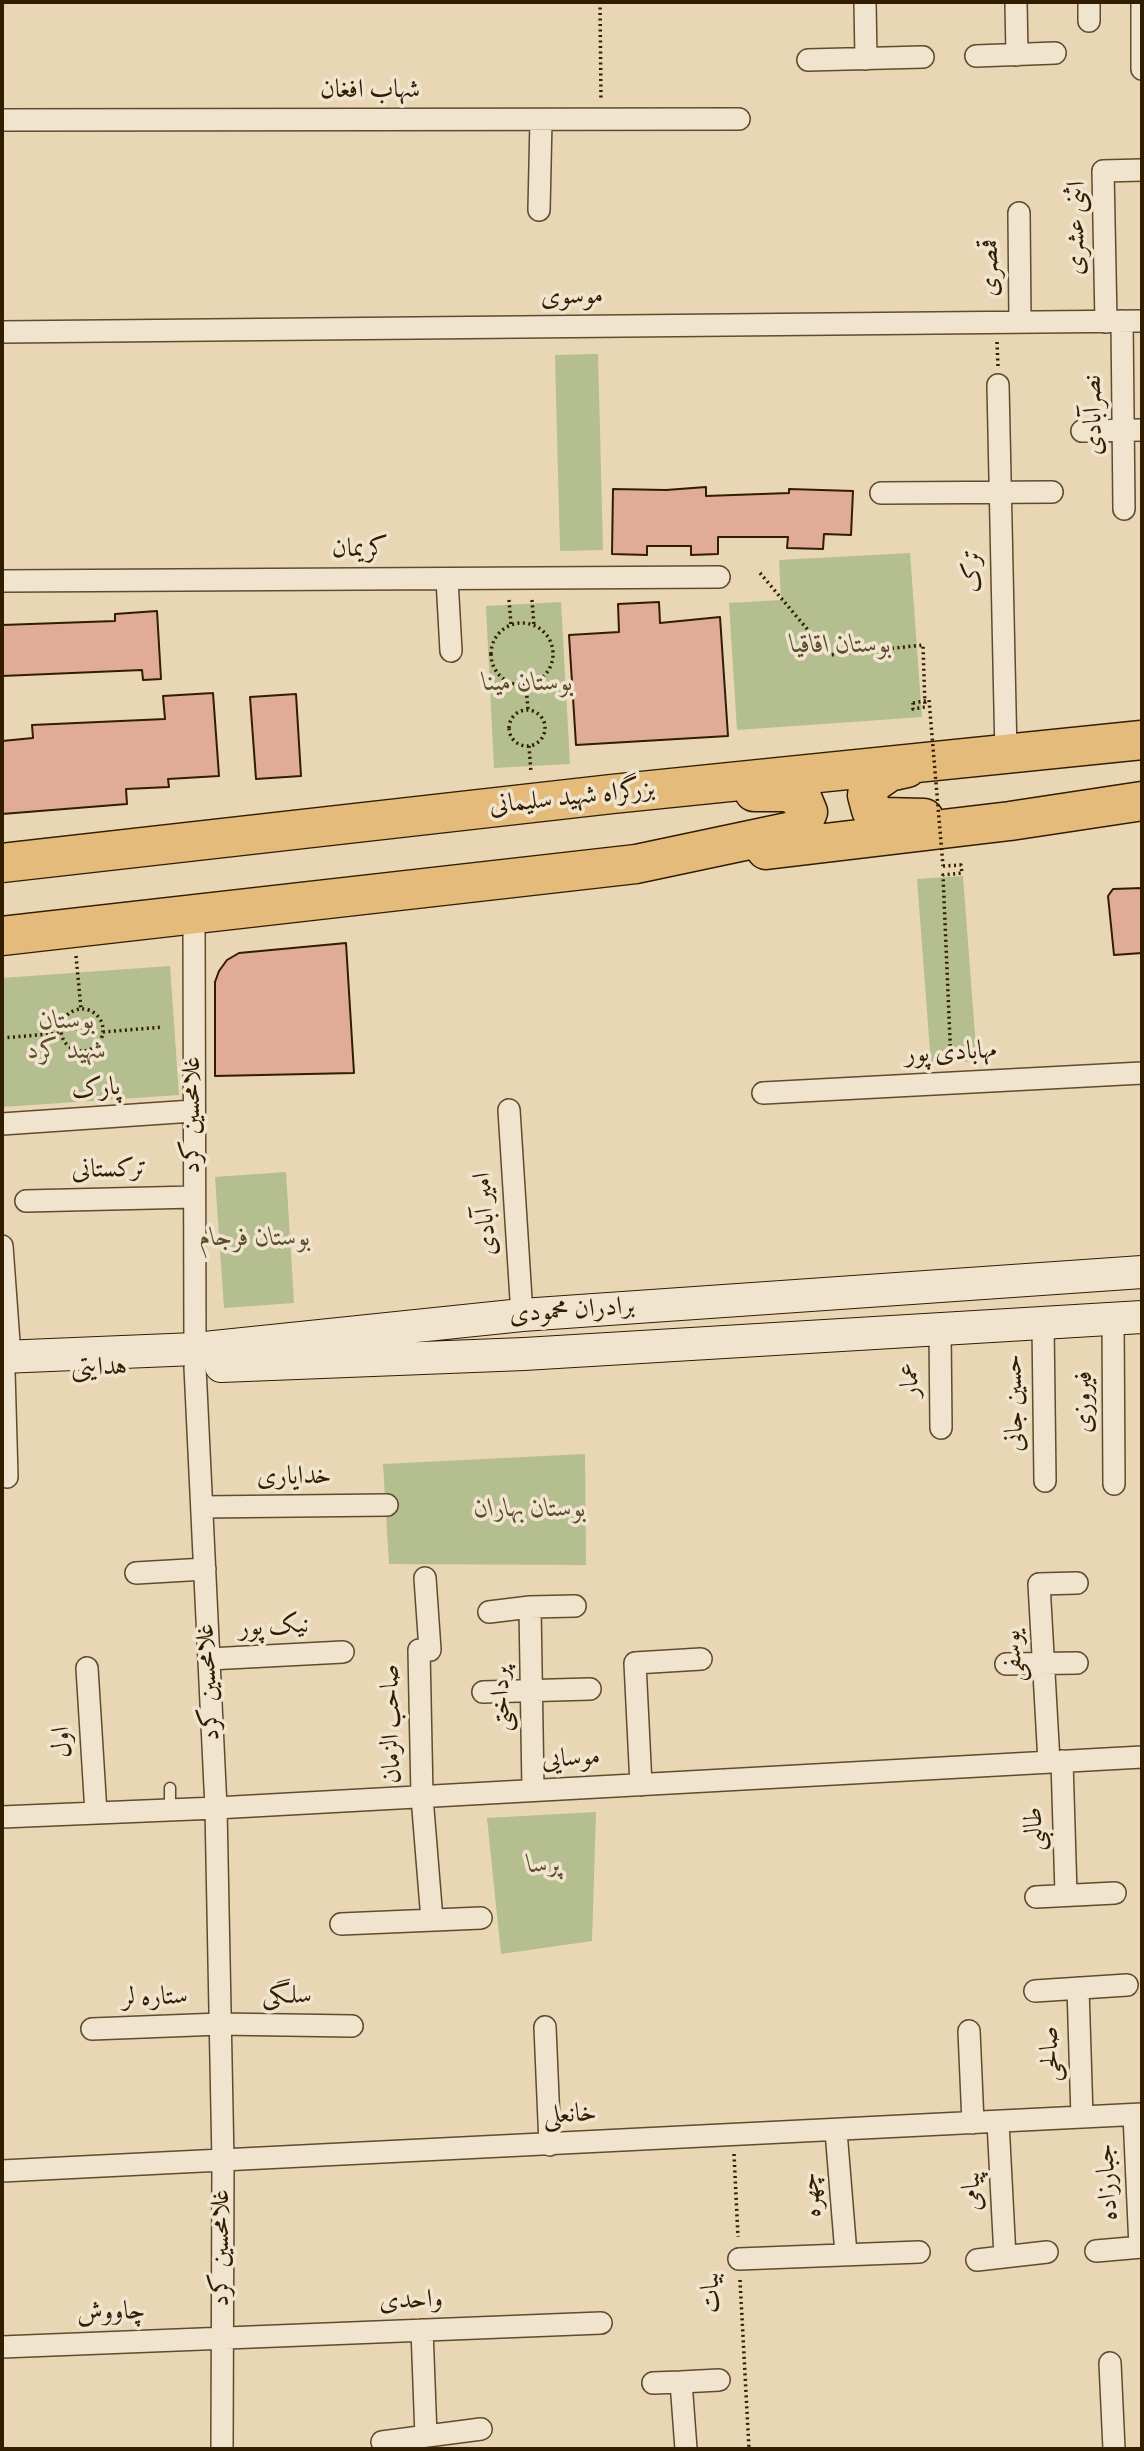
<!DOCTYPE html>
<html>
<head>
<meta charset="utf-8">
<style>
	body { margin:0 }
	#map { position:relative; width:1144px; height:2451px; overflow:hidden; background:#e8d6b5; font-family:"IM FELL DW Pica",serif }
	canvas { display:block }
	.frame { position:absolute; inset:0; border:4px solid #321d00; pointer-events:none }
</style>
</head>
<body>
<div id="map">
<canvas width="1144" height="2451"></canvas>
<div class="frame"></div>
</div>
<script>
const ctx = document.querySelector('canvas').getContext('2d');
ctx.lineJoin = 'round';
function paint(path, color) { ctx.fillStyle = color; ctx.fill(path, 'evenodd'); }
const poly = rows => new Path2D(rows.map(r => 'M' + r).join(''));
function strokePath(path, color, width, dash) { ctx.strokeStyle = color; ctx.lineWidth = width; ctx.lineCap = dash ? 'butt' : 'round'; ctx.setLineDash(dash || []); ctx.stroke(path); }
function write(font, color, halo, rows, align = 'center') {
  ctx.font = font + ' "IM FELL DW Pica",Amiri,serif'; ctx.lineWidth = 7; ctx.setLineDash([]); ctx.textBaseline = 'middle'; ctx.strokeStyle = halo; ctx.fillStyle = color; for (const [text, x, y, turn = 0] of rows) {
    ctx.save(); ctx.translate(x, y); ctx.rotate((+turn || 0) * Math.PI / 180); ctx.textAlign = isNaN(turn) ? turn : align; if (halo) ctx.strokeText(text, 0, 0); ctx.fillText(text, 0, 0); ctx.restore();
  }
}
paint(poly([
	[598,354,603,550,560,551,555,355],
	[910,553,922,717,737,730,729,603,781,600,779,560],
	[561,602,570,764,494,768,486,606],
	[963,876,977,1061,931,1064,917,879],
	[170,966,179,1095,2,1107,2,978],
	[286,1172,294,1303,224,1308,215,1177],
	[585,1454,586,1565,389,1564,383,1464],
	[596,1812,592,1941,501,1954,487,1818]
]), '#b4be8e');
const building = poly([
	[706,487,706,496,789,493,789,489,853,491,851,535,824,534,823,549,787,548,788,537,718,537,718,554,691,555,691,546,647,546,647,555,612,554,613,489,666,490,706,487],
	[659,602,660,623,720,617,728,736,576,745,569,635,619,632,618,604,659,602],
	[157,611,161,679,143,680,142,670,2,676,2,625,115,621,115,614,157,611],
	[213,693,219,776,168,779,169,787,126,789,127,804,2,814,2,741,33,738,32,725,165,719,163,696,213,693],
	[296,694,301,776,256,779,250,697,296,694],
	[1142,888,1142,953,1114,955,1108,896,1113,889,1142,888],
	[346,943,354,1073,215,1076,215,982,219,971,227,960,239,953,346,943]
]);
paint(building, '#e1ab99');
strokePath(building, '#321d00', 2);
const lane = poly([
	[170,1810,170,1788]
]);
const street = poly([
	[865,2,866,59],
	[1016,2,1017,55],
	[1089,2,1089,21],
	[1142,2,1142,69],
	[976,56,1055,53],
	[808,60,923,57],
	[2,120,739,119],
	[539,210,541,120],
	[1019,213,1020,322],
	[1122,321,1124,509],
	[1106,322,1103,171,1142,170],
	[2,332,1142,321],
	[998,385,1006,755],
	[1082,431,1142,430],
	[881,493,1052,492],
	[447,579,451,651],
	[2,581,719,577],
	[194,914,195,1349],
	[763,1093,1142,1073],
	[509,1110,522,1315],
	[2,1124,193,1111],
	[26,1201,194,1197],
	[2,1246,10,1356],
	[1113,1319,1114,1484],
	[1043,1324,1045,1481],
	[940,1330,941,1428],
	[195,1367,216,1808,223,2162,222,2449],
	[4,1371,7,1477],
	[202,1507,387,1505],
	[136,1573,205,1569],
	[425,1578,430,1650,419,1650,422,1797,432,1920],
	[530,1607,533,1790],
	[489,1612,530,1607,575,1606],
	[209,1659,343,1652],
	[1006,1664,1077,1663],
	[87,1668,96,1813],
	[483,1692,590,1689],
	[1062,1761,1066,1894],
	[1049,1762,1039,1584,1077,1583],
	[641,1785,635,1663,701,1659],
	[2,1817,216,1808,1142,1757],
	[1036,1897,1115,1893],
	[341,1924,481,1918],
	[1078,1988,1082,2117],
	[1035,1991,1127,1985],
	[545,2027,550,2145],
	[92,2029,220,2024,352,2026],
	[969,2031,973,2123],
	[1134,2115,1140,2247],
	[998,2122,1005,2257],
	[836,2131,846,2254],
	[2,2171,1142,2114],
	[1096,2251,1142,2247],
	[739,2259,919,2252],
	[977,2260,1047,2252],
	[422,2330,426,2436],
	[2,2347,601,2323],
	[1110,2363,1114,2449],
	[681,2382,719,2380],
	[653,2383,681,2382,686,2449],
	[382,2442,481,2429]
]);
const secondary = poly([
	[2,1357,195,1349,522,1315,1142,1272],
	[221,1366,524,1354,1142,1317]
]);
const highway = poly([
	[907,768,889,772,873,783,867,795,871,810,883,817,924,818],
	[766,850,1010,821,1142,801],
	[2,863,612,794,1142,740],
	[2,936,636,864,792,831,803,823,808,812,803,800,788,792,754,792]
]);
strokePath(lane, '#604b2d', 13);
strokePath(street, '#604b2d', 24);
strokePath(secondary, '#321d00', 34);
strokePath(highway, '#321d00', 41);
strokePath(poly([
	[600,2,601,100],
	[997,342,998,366],
	[760,573,829,655,923,645,925,707,913,709,913,703],
	[509,600,511,625],
	[532,600,534,626],
	'491 654a31 31 0 1 1 62 0a31 31 0 1 1-62 0Z',
	[526,685,528,710],
	'509 728a18 18 0 1 1 36 0a18 18 0 1 1-36 0Z',
	[529,746,531,773],
	[943,866,961,865,962,873,943,875,951,1063],
	[76,956,81,1009],
	'61 1030a21 21 0 1 1 42 0a21 21 0 1 1-42 0Z',
	[103,1032,163,1027],
	[2,1038,61,1033],
	[734,2154,738,2237],
	[740,2280,749,2449]
]), '#321d00', 3.5, [2, 3.5]);
strokePath(lane, '#f0e4cf', 10);
strokePath(street, '#f0e4cf', 21);
strokePath(secondary, '#f0e4cf', 32);
strokePath(highway, '#e4bb7a', 38);
strokePath(poly([
	[913,703,929,700,943,866]
]), '#321d00', 3.5, [2, 3.5]);
write('26px', '#321d00', '#f0e4cf', [
	["شهاب افغان",370,92],
	["اثنی عشری",1078,228,-89],
	["قمصری",992,268,-90],
	["موسوی",572,298,-1],
	["نصرآبادی",1095,415,-91],
	["کریمان",360,551],
	["ترک",974,571,-91],
	["بزرگراه شهید سلیمانی",572,799,-6],
	["مهابادی پور",951,1054,-3],
	["پارک",96,1090,-4],
	["غلامحسین کرد",194,1115,-90],
	["ترکستانی",109,1171,-1],
	["امیر آبادی",487,1214,-94],
	["برادران محمودی",572,1312,-4],
	["هدایتی",99,1369,-1],
	["عمار",912,1380,-91],
	["فیروزی",1086,1402,-90],
	["حسین جانی",1016,1403,-91],
	["خدایاری",294,1478,-1],
	["نیک پور",274,1628,-3],
	["یوسفی",1015,1656,-93],
	["غلامحسین کرد",210,1682,-93],
	["پرداختی",503,1699,-91],
	["صاحب الزمان",393,1724,-91],
	["اول",64,1742,-94],
	["موسایی",571,1760,-3],
	["طالبی",1036,1829,-92],
	["سلگی",287,1997,1],
	["ستاره لر",155,1999,-3],
	["صالحی",1052,2054,-92],
	["خانعلی",570,2116,-3],
	["جبارزاده",1109,2182,-93],
	["پیامی",974,2191,-93],
	["چهره",813,2195,-95],
	["غلامحسین کرد",223,2248,-90],
	["بیات",713,2293,-93],
	["واحدی",411,2302,-2],
	["چاووش",111,2314,-3]
]);
write('italic 26px', '#594d2b', '#f0e4cf', [
	["بوستان اقاقیا",841,647],
	["بوستان مینا",528,685],
	["بوستان",67,1023],
	["شهید کرد",67,1053],
	["بوستان فرجام",255,1240],
	["بوستان بهاران",530,1511],
	["پرسا",544,1867]
]);
</script>
</body>
</html>
